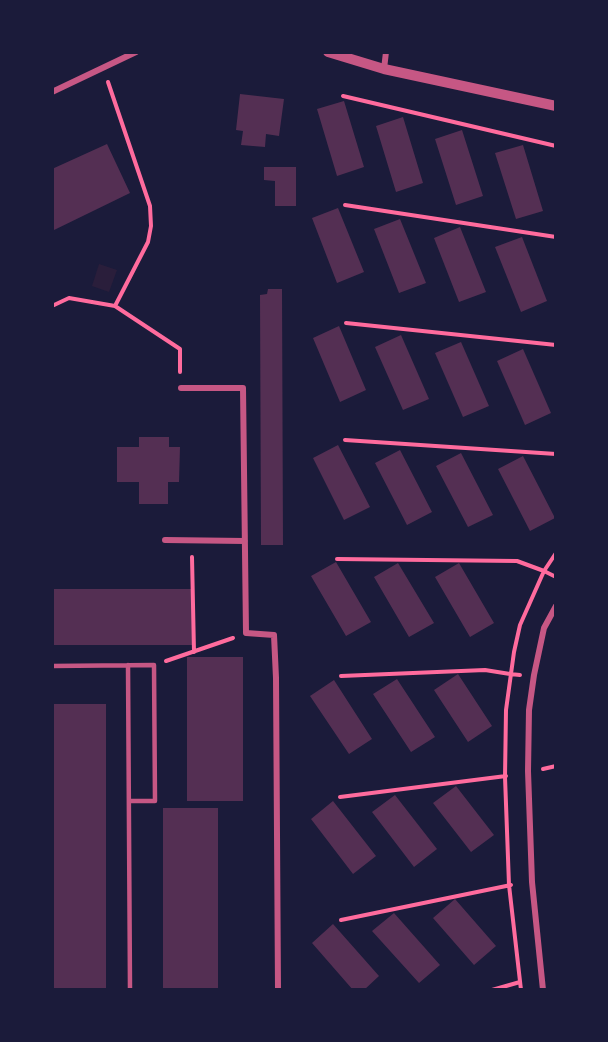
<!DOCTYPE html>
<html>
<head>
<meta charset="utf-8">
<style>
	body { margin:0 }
	#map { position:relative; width:608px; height:1042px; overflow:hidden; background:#1b1b3a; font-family:"Varela Round",sans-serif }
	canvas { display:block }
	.frame { position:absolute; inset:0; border:54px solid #1b1b3a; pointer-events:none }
</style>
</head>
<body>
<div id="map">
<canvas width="608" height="1042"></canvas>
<div class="frame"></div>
</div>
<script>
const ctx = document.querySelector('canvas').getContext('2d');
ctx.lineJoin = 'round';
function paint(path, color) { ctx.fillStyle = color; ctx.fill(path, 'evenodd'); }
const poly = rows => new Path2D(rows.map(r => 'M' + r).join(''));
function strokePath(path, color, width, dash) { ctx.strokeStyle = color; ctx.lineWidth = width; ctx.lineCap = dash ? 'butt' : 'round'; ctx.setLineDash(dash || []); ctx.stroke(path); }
paint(poly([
	[99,264,117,270,109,292,92,286]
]), '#2a1e3b');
paint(poly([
	[240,94,284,99,279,136,266,134,265,147,241,145,243,131,236,130],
	[344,101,364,167,337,176,317,109],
	[403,117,423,183,396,192,376,126],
	[462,130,483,196,456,205,435,139],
	[107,144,130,193,52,231,52,169],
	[523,145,543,211,516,219,495,153],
	[264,167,296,167,296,206,275,206,275,181,264,180],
	[338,208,364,272,337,283,312,218],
	[400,219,426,283,399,293,374,229],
	[460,227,486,292,459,302,434,238],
	[522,237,547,301,521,312,495,247],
	[268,289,282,289,283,545,261,545,260,295,267,294],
	[339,326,366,390,340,402,313,338],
	[401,335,429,399,403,410,375,347],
	[461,342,489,406,463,417,435,353],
	[523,349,551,413,525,425,497,361],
	[139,437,169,437,169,447,180,447,179,482,168,482,168,504,139,504,139,482,117,482,117,447,139,447],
	[338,445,370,507,344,520,313,458],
	[400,450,432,512,407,525,375,463],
	[461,453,493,515,468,527,436,466],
	[523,456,555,518,530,531,498,469],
	[336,562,371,622,346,636,311,576],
	[398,563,434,623,409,637,374,577],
	[459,563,494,623,470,637,435,577],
	[52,589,192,589,192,645,52,645],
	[187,657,243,657,243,801,187,801],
	[458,674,492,726,468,742,434,690],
	[397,679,435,737,411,752,373,694],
	[334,680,372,739,349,754,310,696],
	[52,704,106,704,106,990,52,990],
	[456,786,494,835,471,852,433,803],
	[395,795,437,849,414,867,372,812],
	[333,801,376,856,353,874,311,819],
	[163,808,218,808,218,990,163,990],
	[455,899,496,946,474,965,433,918],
	[394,913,440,965,419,983,372,931],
	[333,924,379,976,364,990,353,990,312,943]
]), '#542f53');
strokePath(poly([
	[108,82,150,206,151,226,148,242,115,306],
	[343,96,556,146],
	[345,205,556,237],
	[52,306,69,298,115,306,180,349,180,372],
	[346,323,556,345],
	[345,440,556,454],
	[192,557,194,652],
	[337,559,517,561,544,571,556,577],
	[166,661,233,638],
	[341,676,485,670,510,674,520,675],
	[543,769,556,766],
	[340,797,506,776],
	[341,920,511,885],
	[492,990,520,982],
	[521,990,509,885,505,777,506,710,514,652,520,625,544,571,556,553]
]), '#ff6b9d', 4);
strokePath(poly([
	[128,665,130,990],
	[52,666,154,665,155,801,129,801]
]), '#c65784', 4.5);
strokePath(poly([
	[384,69,386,52],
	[52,92,136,52],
	[181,388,243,388,246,633,274,635,276,678,278,990],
	[165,540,245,541],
	[543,990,532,882,528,771,529,710,534,675,544,628,556,606]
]), '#c65784', 6);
strokePath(poly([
	[328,52,384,69,556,106]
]), '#c65784', 10);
</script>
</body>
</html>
